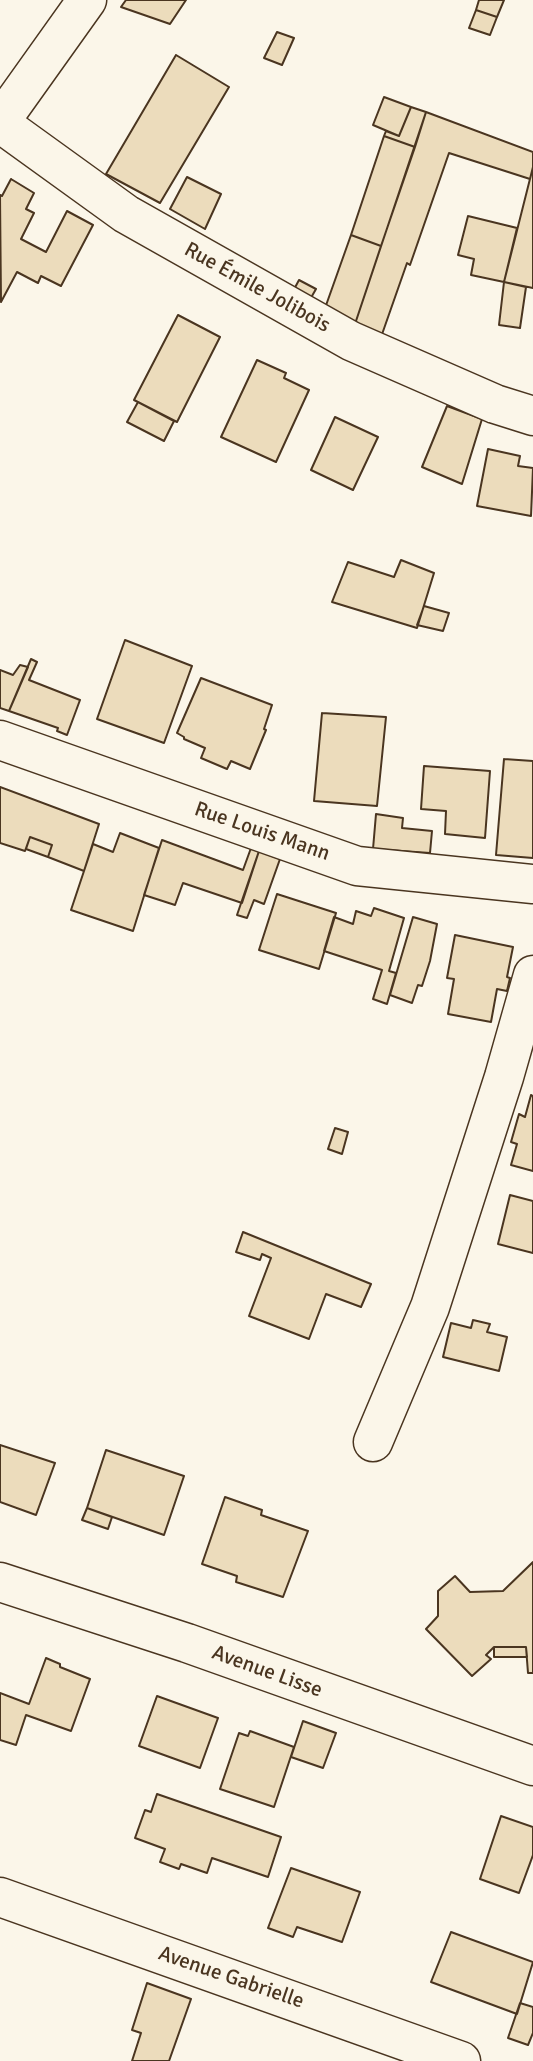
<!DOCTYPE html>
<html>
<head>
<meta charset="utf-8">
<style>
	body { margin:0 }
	canvas { display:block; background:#fbf6e9 }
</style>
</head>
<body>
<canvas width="533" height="2061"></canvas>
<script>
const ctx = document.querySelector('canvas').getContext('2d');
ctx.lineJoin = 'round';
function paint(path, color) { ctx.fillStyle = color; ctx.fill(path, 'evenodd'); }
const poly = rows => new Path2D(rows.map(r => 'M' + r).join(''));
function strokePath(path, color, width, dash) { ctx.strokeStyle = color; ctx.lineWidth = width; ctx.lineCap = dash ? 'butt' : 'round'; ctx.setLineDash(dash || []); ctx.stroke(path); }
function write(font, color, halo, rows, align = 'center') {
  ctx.font = font + ' Signika,sans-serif'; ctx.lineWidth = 5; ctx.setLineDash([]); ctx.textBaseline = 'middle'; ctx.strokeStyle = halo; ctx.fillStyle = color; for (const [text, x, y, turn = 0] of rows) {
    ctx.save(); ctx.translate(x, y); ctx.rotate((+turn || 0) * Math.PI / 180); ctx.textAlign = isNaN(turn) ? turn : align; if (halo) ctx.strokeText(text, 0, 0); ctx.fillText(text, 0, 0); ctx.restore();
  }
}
const building = poly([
	[126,0,186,0,170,24,121,7,126,0],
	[479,0,504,0,497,17,476,10,479,0],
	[476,10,497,17,490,35,469,28,476,10],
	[277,32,294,38,282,65,264,58,277,32],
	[176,55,229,87,160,203,106,174,176,55],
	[384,97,411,107,399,136,373,125,384,97],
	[411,107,426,112,415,147,384,136,386,131,399,136,411,107],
	[426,112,533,152,533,167,530,179,449,153,410,265,407,263,380,340,354,327,426,112],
	[384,136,415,147,381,246,351,235,384,136],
	[533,167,533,288,504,282,533,167],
	[187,177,221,194,205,229,170,209,187,177],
	[11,179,34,193,26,209,34,213,21,239,46,252,67,211,93,225,61,286,41,276,38,283,17,272,1,302,0,195,2,196,11,179],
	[468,216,517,228,504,282,471,275,474,259,458,255,468,216],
	[351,235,381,246,354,327,324,311,351,235],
	[299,280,316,289,308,303,291,295,299,280],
	[504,282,526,287,520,328,499,325,504,282],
	[178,315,220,337,177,422,134,400,178,315],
	[257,360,286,373,284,378,309,390,276,462,221,437,257,360],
	[138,402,174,421,164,441,127,422,138,402],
	[447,406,482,419,462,484,422,467,447,406],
	[335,417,378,437,353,490,311,470,335,417],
	[488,449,520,456,518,466,533,468,531,516,477,506,488,449],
	[401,560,434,573,417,628,332,602,348,562,394,577,401,560],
	[424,606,449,613,443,631,417,625,424,606],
	[125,640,192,666,164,743,97,719,125,640],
	[31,659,37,662,29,680,80,700,67,735,57,731,58,728,9,711,31,659],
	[20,665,28,667,9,711,0,708,0,670,13,675,20,665],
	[201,678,272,705,264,729,266,730,250,769,231,761,227,769,201,758,205,748,184,739,184,737,177,733,201,678],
	[322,713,386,717,377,806,314,801,322,713],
	[504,759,533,761,533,858,496,855,504,759],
	[424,766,490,771,485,838,445,834,446,811,421,809,424,766],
	[0,787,99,824,84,871,48,857,52,845,30,837,25,851,0,843,0,787],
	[376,814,403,818,402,828,432,831,430,853,373,849,376,814],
	[120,833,159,848,133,931,71,910,93,844,113,852,120,833],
	[30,837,52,845,48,857,26,849,30,837],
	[162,840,243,870,251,848,259,851,242,903,183,883,175,905,144,895,162,840],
	[259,851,280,859,264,904,254,900,247,918,237,915,259,851],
	[277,894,336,913,319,969,259,950,277,894],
	[374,908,404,918,389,971,396,973,387,1004,373,999,382,970,324,951,334,917,353,924,356,911,371,916,374,908],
	[413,917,437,924,430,961,422,986,418,985,412,1003,390,995,413,917],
	[455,935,513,947,507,977,510,978,507,991,497,989,491,1022,448,1014,454,979,447,978,455,935],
	[531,1095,533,1096,533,1171,511,1165,517,1144,511,1142,519,1114,525,1117,531,1095],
	[335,1128,348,1132,342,1154,328,1149,335,1128],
	[510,1195,533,1201,533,1253,498,1244,510,1195],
	[243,1232,371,1284,361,1307,326,1294,309,1339,249,1316,271,1258,262,1254,260,1260,236,1252,243,1232],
	[473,1320,490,1324,487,1332,507,1337,499,1371,443,1357,451,1323,471,1328,473,1320],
	[0,1445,55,1463,36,1515,0,1502,0,1445],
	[106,1450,184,1476,164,1535,87,1508,106,1450],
	[225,1497,262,1510,261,1515,308,1531,283,1597,236,1582,237,1576,202,1564,225,1497],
	[87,1508,112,1517,108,1529,82,1520,87,1508],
	[533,1562,533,1673,528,1673,526,1647,494,1647,486,1655,491,1659,472,1676,426,1629,438,1616,438,1591,455,1576,470,1592,503,1591,533,1562],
	[494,1647,526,1647,527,1657,494,1657,494,1647],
	[46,1658,60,1664,60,1667,90,1679,71,1731,26,1715,16,1745,0,1740,0,1693,29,1704,46,1658],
	[157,1696,218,1718,200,1768,139,1746,157,1696],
	[303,1721,336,1733,323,1768,291,1757,303,1721],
	[250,1731,294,1747,274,1807,220,1789,239,1733,248,1736,250,1731],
	[157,1794,281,1837,268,1877,212,1858,207,1873,181,1864,179,1869,160,1862,165,1849,135,1838,145,1810,151,1812,157,1794],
	[501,1816,533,1827,533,1855,519,1893,480,1879,501,1816],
	[291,1868,360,1892,342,1942,297,1927,293,1937,268,1928,291,1868],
	[451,1932,533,1962,517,2014,431,1982,451,1932],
	[147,1983,191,1999,169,2061,132,2061,141,2033,132,2030,147,1983],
	[520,2003,533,2007,533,2033,528,2045,508,2038,520,2003]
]);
paint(building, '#ecdcbc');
strokePath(building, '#4a3520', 2);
const minor = poly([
	[0,122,87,0],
	[0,123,126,214,351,341,495,404,533,416],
	[0,740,357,866,533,884],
	[373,1442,430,1307,504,1077,533,975],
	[0,1582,187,1643,533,1766],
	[0,1897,461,2061]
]);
strokePath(minor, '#4a3520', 41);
strokePath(minor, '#fbf6e9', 38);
write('21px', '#4a3520', '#fbf6e9', [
	["Rue Émile Jolibois",257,288,29],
	["Rue Louis Mann",262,832,19],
	["Avenue Lisse",267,1672,20],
	["Avenue Gabrielle",231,1978,19]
]);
</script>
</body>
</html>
